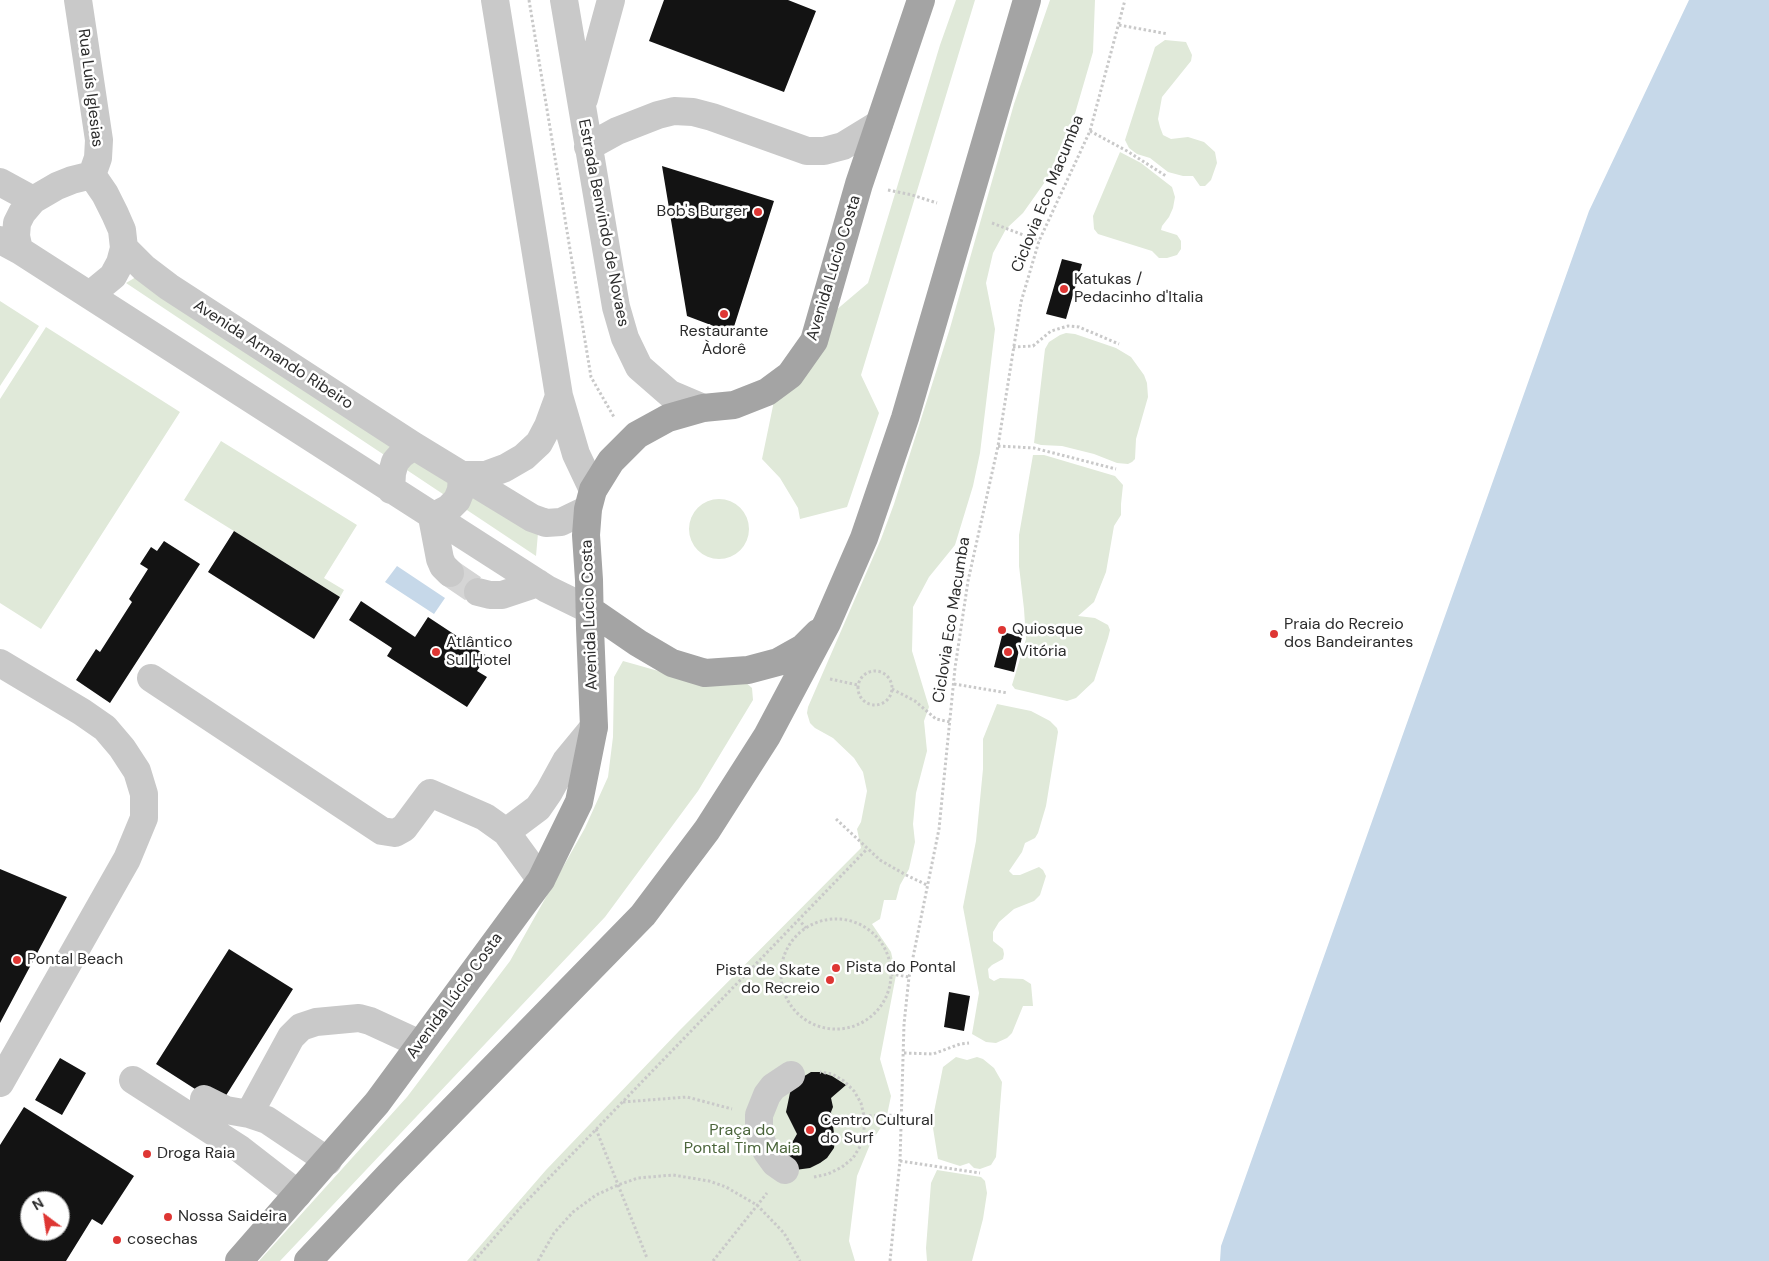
<!DOCTYPE html>
<html>
<head>
<meta charset="utf-8">
<style>
	body { margin:0 }
	#map { position:relative; width:1769px; height:1261px; overflow:hidden; background:#fff; font-family:"DM Sans",sans-serif }
	canvas { display:block }
	.north { position:absolute; left:20px; top:1191px; width:50px; height:50px; box-sizing:border-box; background:#fff; border:1px solid #ababab; border-radius:50%; rotate:329deg; font-size:14px; font-weight:700; line-height:20px; text-align:center; color:#2c2c2c }
	.north::after { content:''; display:block; margin:auto; width:18px; height:22px; background:#de3633; clip-path:polygon(50% 0,100% 100%,50% 72%,0 100%) }
</style>
</head>
<body>
<div id="map">
<canvas width="1769" height="1261"></canvas>
<div class="north">N</div>
</div>
<script>
const ctx = document.querySelector('canvas').getContext('2d');
ctx.lineJoin = 'round';
function paint(path, color) { ctx.fillStyle = color; ctx.fill(path, 'evenodd'); }
const poly = rows => new Path2D(rows.map(r => 'M' + r).join(''));
function strokePath(path, color, width, dash) { ctx.strokeStyle = color; ctx.lineWidth = width; ctx.lineCap = dash ? 'butt' : 'round'; ctx.setLineDash(dash || []); ctx.stroke(path); }
function write(font, color, halo, rows, align = 'center') {
  ctx.font = font + ' "DM Sans",sans-serif'; ctx.lineWidth = 5; ctx.setLineDash([]); ctx.textBaseline = 'middle'; ctx.strokeStyle = halo; ctx.fillStyle = color; for (const [text, x, y, turn = 0] of rows) {
    ctx.save(); ctx.translate(x, y); ctx.rotate((+turn || 0) * Math.PI / 180); ctx.textAlign = isNaN(turn) ? turn : align; if (halo) ctx.strokeText(text, 0, 0); ctx.fillText(text, 0, 0); ctx.restore();
  }
}
paint(poly([
	[956,0,975,0,861,375,879,413,847,507,800,519,798,508,780,478,762,459,774,401,835,311,868,283,940,45],
	[1050,0,1095,0,1093,52,1074,117,1047,179,1023,213,1006,229,993,253,986,283,995,329,980,453,973,486,955,545,929,577,913,607,912,651,929,707,924,721,927,751,916,793,913,824,915,842,909,869,900,885,896,900,884,900,880,919,872,924,891,952,896,975,880,1059,891,1096,886,1120,871,1142,857,1176,849,1241,855,1261,467,1261,546,1170,679,1031,861,848,857,829,861,822,867,791,863,772,854,758,833,738,815,728,810,723,807,713,808,707,881,539,894,504,950,328,1014,104],
	[1165,40,1186,42,1192,55,1191,61,1162,97,1158,119,1160,127,1163,135,1171,139,1188,137,1204,142,1215,152,1217,163,1211,180,1205,186,1200,186,1193,176,1183,176,1168,172,1150,158,1137,154,1129,148,1125,140,1155,47],
	[1120,152,1141,163,1172,187,1175,197,1173,208,1169,217,1162,226,1161,230,1177,235,1181,241,1181,249,1177,255,1167,258,1159,258,1152,251,1098,234,1094,229,1093,216],
	[141,274,538,533,536,556,126,283],
	[0,301,39,326,0,386],
	[46,327,180,412,41,629,0,603,0,399],
	[1066,333,1075,334,1116,348,1131,357,1144,375,1147,383,1148,397,1136,439,1135,459,1132,462,1128,464,1117,463,1094,454,1062,446,1041,445,1034,443,1045,349,1049,342,1060,335],
	[221,441,357,525,324,578,344,590,340,597,184,500],
	[1033,455,1044,455,1115,476,1123,485,1121,504,1121,515,1114,526,1106,572,1094,602,1078,616,1095,618,1108,625,1110,630,1108,638,1094,681,1076,698,1067,701,1015,689,1012,685,1026,639,1024,609,1019,566,1019,535],
	'689 529a30 30 0 1 1 60 0a30 30 0 1 1-60 0Z',
	[623,661,708,685,743,680,752,688,753,700,698,791,605,917,280,1261,259,1261,407,1097,510,961,585,828,608,777,613,737,614,677],
	[997,704,1031,711,1050,721,1057,728,1058,732,1046,806,1038,833,1035,838,1025,843,1022,852,1009,871,1013,875,1020,875,1039,867,1043,870,1046,876,1040,895,1034,901,1014,909,999,922,993,932,993,941,1003,949,1004,954,1003,959,992,965,988,969,989,978,994,981,1000,978,1023,979,1031,984,1033,1006,1023,1006,1012,1033,1007,1038,996,1043,986,1042,972,1034,979,993,963,907,976,841,983,769,983,739],
	[956,1057,967,1060,977,1057,983,1059,994,1068,1002,1082,996,1157,991,1165,980,1169,974,1168,969,1163,960,1166,938,1159,932,1122,943,1067],
	[937,1170,981,1177,985,1181,987,1193,983,1219,972,1261,927,1261,926,1248,931,1183]
]), '#e0e9d9');
paint(poly([
	[1689,0,1769,0,1769,1261,1220,1261,1221,1246,1589,211],
	[397,566,445,598,434,614,385,582]
]), '#c6d8e9');
paint(poly([
	[664,0,788,0,816,11,784,92,649,41],
	[662,166,774,201,732,333,687,316],
	[1062,259,1082,264,1066,319,1046,314],
	[234,531,340,597,314,639,208,572],
	[164,541,200,564,110,703,76,680,96,649,100,652,132,602,129,599,148,569,140,564,151,547,157,551],
	[361,601,415,637,428,617,487,656,477,671,487,677,467,707,387,656,392,648,349,620],
	[1003,632,1022,637,1014,672,994,667],
	[0,869,67,897,0,1023],
	[229,949,293,989,220,1105,156,1064],
	[949,992,970,996,964,1031,944,1027],
	[60,1058,86,1073,62,1115,35,1100],
	[811,1072,820,1072,832,1076,846,1085,831,1098,833,1107,831,1112,835,1140,834,1148,827,1158,820,1163,810,1168,795,1170,777,1154,789,1148,797,1134,786,1112,791,1088,798,1080],
	[24,1107,134,1176,102,1225,92,1219,66,1261,0,1261,0,1145],
	[30,1201,60,1201,60,1231,30,1231]
]), '#131313');
strokePath(poly([
	[450,573,478,592]
]), '#d5d5d5', 28, [28, 14]);
strokePath(poly([
	[529,0,591,377,614,417],
	[1119,25,1168,34],
	[1090,131,1127,151,1166,176],
	[888,190,912,195,937,203],
	[992,223,1039,241],
	[1013,347,1033,346,1051,331,1068,326,1079,327,1119,344],
	[998,446,1034,448,1116,469],
	'858 688a17 17 0 1 1 34 0a17 17 0 1 1-34 0Z',
	[830,679,858,685],
	[954,684,1008,693],
	[892,689,915,701,936,719,950,722],
	[836,819,880,860,906,875,927,885],
	[798,919,806,928],
	'781 974a55 55 0 1 1 110 0a55 55 0 1 1-110 0Z',
	[891,974,909,977],
	[904,1053,933,1054,960,1044,969,1043],
	[623,1102,687,1097,732,1109],
	[864,1116,901,1115],
	[596,1129,647,1258],
	[900,1161,980,1173],
	[814,1177,828,1174,842,1167,853,1158,861,1145,864,1131,864,1116,861,1103,854,1091,844,1081,832,1074,820,1072],
	[474,1261,521,1207,867,849],
	[538,1261,554,1233,573,1212,596,1195,618,1185,638,1178,673,1175,709,1181,726,1187,757,1205,784,1233,800,1261],
	[713,1261,767,1193],
	[890,1261,900,1161,904,1024,909,977,939,829,955,668,968,581,998,446,1021,302,1039,241,1090,131,1125,0]
]), '#c9c9c9', 3, [2.5, 2.5]);
strokePath(poly([
	[78,0,99,140,98,158,92,175],
	[495,0,559,396,576,454,593,490],
	[564,0,616,307,625,338,639,367,670,394,703,408],
	[584,99,611,0],
	[588,147,617,131,658,115,674,111,693,112,712,117,807,151,824,151,843,146,879,124],
	[92,175,105,194,115,214,122,230,124,248,144,268,169,287,414,446,532,518,546,523,561,522,588,509],
	[0,182,33,200],
	[0,240,19,250,547,589,590,610],
	[19,250,16,236,17,223,22,213,33,200,57,186,72,180,92,175],
	[90,295,113,276,120,263,124,248],
	[391,490,392,473,395,462,402,454,414,446],
	[450,573,443,566,440,559,432,517,449,508,457,500,461,490,462,475,486,475,505,468,524,457,539,443,548,426,559,396],
	[478,592,490,595,502,595,538,583],
	[0,663,82,712,105,728,122,748,137,771,144,794,144,818,127,859,0,1083],
	[151,678,382,831,395,833,404,828,430,793,485,817,506,832,541,880],
	[506,832,538,808,549,792,566,761,594,727],
	[133,1080,240,1149,298,1194],
	[204,1099,226,1110,249,1114,267,1120,328,1161],
	[249,1114,291,1037,301,1027,316,1022,359,1018,370,1021,420,1044],
	[785,1170,775,1163,767,1152,761,1141,759,1128,759,1115,767,1095,773,1087,791,1075]
]), '#c9c9c9', 28);
strokePath(poly([
	[590,610,638,643,672,663,705,673,748,670,778,662,803,648,818,633],
	[239,1261,377,1103,541,880,579,802,594,727,590,628,589,580,586,535,588,509,593,490,611,461,637,435,668,418,703,408,734,405,767,392,790,375,814,341,859,184,921,0],
	[308,1261,389,1175,643,915,707,830,767,736,827,623,864,538,905,418,1027,0]
]), '#a4a4a4', 28);
for (const [x, y, r, color] of [
	[758,212,5,"#de3633"],
	[1064,289,5,"#de3633"],
	[724,314,5,"#de3633"],
	[1002,630,5,"#de3633"],
	[1274,634,5,"#de3633"],
	[436,652,5,"#de3633"],
	[1008,652,5,"#de3633"],
	[17,960,5,"#de3633"],
	[836,968,5,"#de3633"],
	[830,980,5,"#de3633"],
	[810,1130,5,"#de3633"],
	[147,1154,5,"#de3633"],
	[168,1217,5,"#de3633"],
	[117,1240,5,"#de3633"]
]) { const dot = new Path2D(); dot.arc(x, y, r, 0, 2 * Math.PI); ctx.fillStyle = color; ctx.fill(dot); strokePath(dot, '#fff', 2); }
write('16px', '#2c2c2c', '#fff', [
	["Rua Luís Iglesias",90,88,83],
	["Ciclovia Eco Macumba",1048,194,-68],
	["Estrada Benvindo de Novaes",603,223,79],
	["Avenida Lúcio Costa",834,268,-73],
	["Avenida Armando Ribeiro",273,355,33],
	["Avenida Lúcio Costa",590,615,-92],
	["Ciclovia Eco Macumba",952,620,-81],
	["Avenida Lúcio Costa",455,996,-54]
]);
write('16px', '#2c2c2c', '#fff', [
	["Bob's Burger",748,212,"right"],
	["Katukas /",1074,280],
	["Pedacinho d'Italia",1074,298],
	["Restaurante",724,332,"center"],
	["Àdorê",724,350,"center"],
	["Praia do Recreio",1284,625],
	["dos Bandeirantes",1284,643],
	["Quiosque",1012,630],
	["Atlântico",446,643],
	["Sul Hotel",446,661],
	["Vitória",1018,652],
	["Pontal Beach",27,960],
	["Pista do Pontal",846,968],
	["Pista de Skate",820,971,"right"],
	["do Recreio",820,989,"right"],
	["Centro Cultural",820,1121],
	["do Surf",820,1139],
	["Droga Raia",157,1154],
	["Nossa Saideira",178,1217],
	["cosechas",127,1240]
], 'left');
write('16px', '#4b653b', '#fff', [
	["Praça do",742,1131],
	["Pontal Tim Maia",742,1149]
]);
</script>
</body>
</html>
